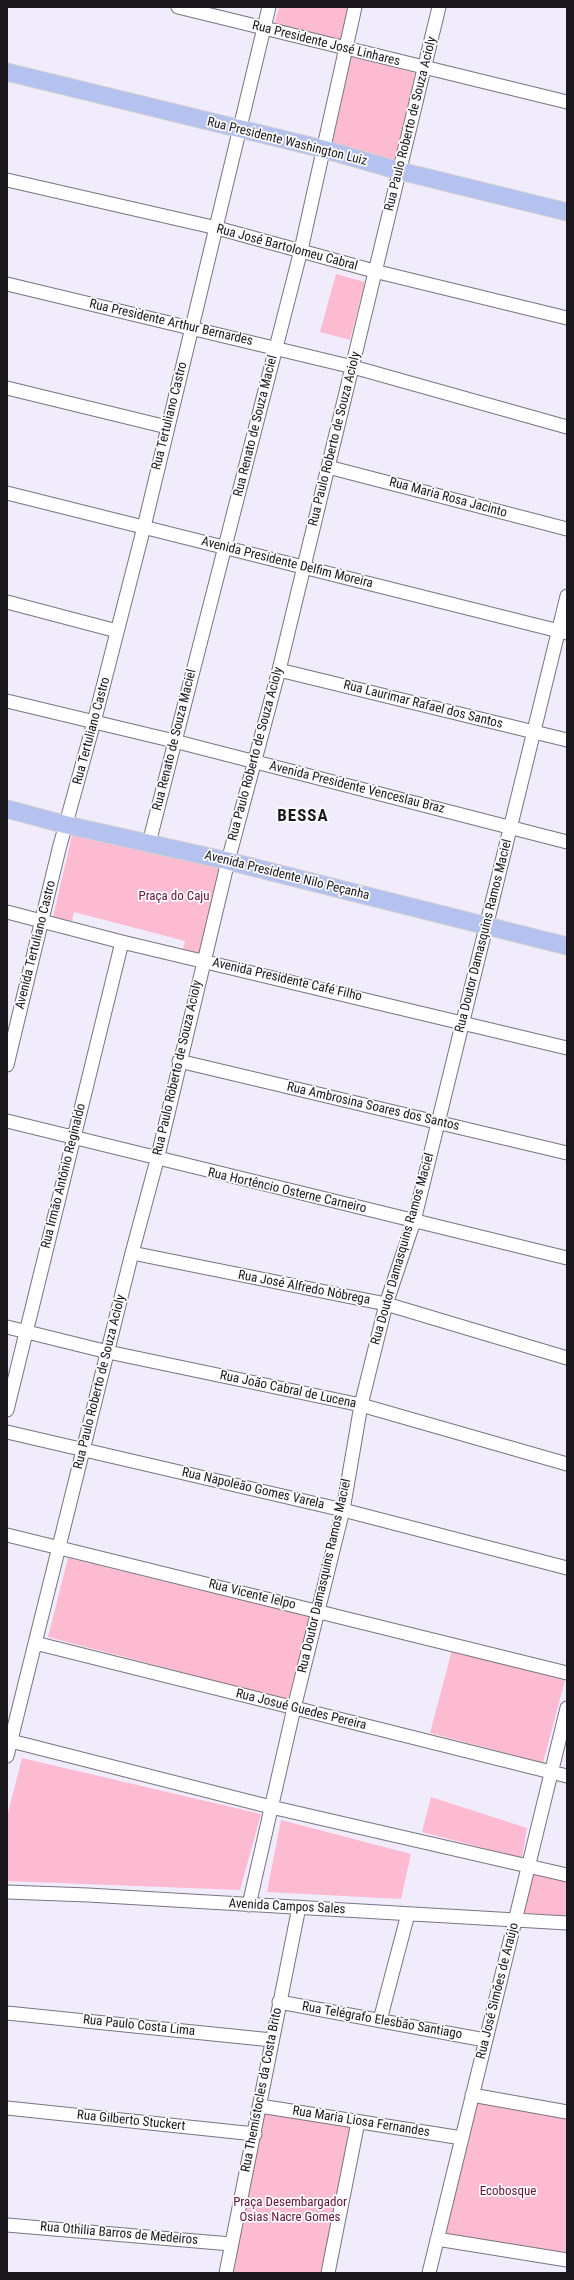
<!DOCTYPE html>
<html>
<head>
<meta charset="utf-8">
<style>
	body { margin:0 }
	#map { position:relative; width:574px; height:2280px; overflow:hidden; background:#f1ecfc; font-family:"Roboto Condensed",sans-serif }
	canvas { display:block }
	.frame { position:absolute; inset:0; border:8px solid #19171c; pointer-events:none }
</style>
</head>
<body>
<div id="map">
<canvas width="574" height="2280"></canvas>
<div class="frame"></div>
</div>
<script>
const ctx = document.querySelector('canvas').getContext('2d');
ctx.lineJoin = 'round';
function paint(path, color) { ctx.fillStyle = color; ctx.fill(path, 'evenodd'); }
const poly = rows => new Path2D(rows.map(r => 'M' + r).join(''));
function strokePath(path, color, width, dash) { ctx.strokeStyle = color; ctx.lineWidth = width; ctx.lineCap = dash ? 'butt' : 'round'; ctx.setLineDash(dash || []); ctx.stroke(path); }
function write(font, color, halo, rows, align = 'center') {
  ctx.font = font + ' "Roboto Condensed",sans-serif'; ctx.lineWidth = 3.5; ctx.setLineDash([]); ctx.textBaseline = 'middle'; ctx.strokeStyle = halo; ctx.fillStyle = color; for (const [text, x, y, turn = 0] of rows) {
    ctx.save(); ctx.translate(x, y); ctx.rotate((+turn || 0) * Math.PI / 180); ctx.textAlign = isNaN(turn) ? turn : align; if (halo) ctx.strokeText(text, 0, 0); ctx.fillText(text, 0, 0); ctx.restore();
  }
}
paint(poly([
	[279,7,352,7,343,43,274,25],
	[351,57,415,73,396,160,332,145],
	[336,274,365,282,350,340,320,332],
	[73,831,224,867,201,953,183,949,185,941,74,912,72,921,53,917],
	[68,1558,310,1617,288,1700,48,1637],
	[452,1650,565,1680,543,1763,430,1733],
	[22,1758,261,1814,240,1890,7,1881,7,1817],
	[431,1797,527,1828,522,1858,422,1832],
	[281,1820,411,1854,401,1899,267,1892],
	[532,1872,567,1880,567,1916,523,1913],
	[472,2095,567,2112,567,2260,437,2239],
	[264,2112,352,2126,324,2273,233,2273]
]), '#fdbbd1');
const minor = poly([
	[178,7,567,102],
	[7,180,217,228,374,271,567,318],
	[7,284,353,367,567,427],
	[7,388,167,427],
	[328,467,567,529],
	[7,493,567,633],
	[7,602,117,631],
	[279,670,567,740],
	[7,701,174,741,567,842],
	[149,843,301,250,355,7],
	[7,912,122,942,567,1048],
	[179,1061,567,1153],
	[7,1065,59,849,94,722,144,527,269,7],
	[7,1121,567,1258],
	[132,1253,386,1304,567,1358],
	[7,1327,108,1352,361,1405,567,1464],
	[7,1410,122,942],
	[7,1432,343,1510,567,1568],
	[7,1535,567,1673],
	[35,1643,567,1776],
	[7,1740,271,1807,567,1875],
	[7,1756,132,1253,157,1160,228,861,279,670,439,7],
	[7,1892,88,1895,567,1923],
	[249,1905,294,1708,343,1510,361,1405,386,1304,414,1221,567,596],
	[279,2002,485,2040],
	[7,2013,272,2040],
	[380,2020,408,1914],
	[472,2095,567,2112],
	[260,2106,462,2138],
	[7,2108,255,2134],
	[7,2225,231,2244],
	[437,2239,567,2260],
	[226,2273,299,1907],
	[328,2273,358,2122],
	[429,2273,567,1708]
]);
const major = poly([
	[7,72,323,149,400,171,567,212],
	[7,809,67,825,228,861,567,946]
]);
strokePath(minor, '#797482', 15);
strokePath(major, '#d1d1d2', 19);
strokePath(minor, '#fff', 13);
strokePath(major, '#b5c1ee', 17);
write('13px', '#19171c', '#fcfcfc', [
	["Rua Presidente José Linhares",326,44,14],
	["Rua Paulo Roberto de Souza Acioly",411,124,-76],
	["Rua Presidente Washington Luiz",287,142,14],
	["Rua José Bartolomeu Cabral",287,248,15],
	["Rua Presidente Arthur Bernardes",171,323,13],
	["Rua Tertuliano Castro",170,416,-76],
	["Rua Renato de Souza Maciel",256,426,-76],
	["Rua Paulo Roberto de Souza Acioly",335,439,-76],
	["Rua Maria Rosa Jacinto",448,498,15],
	["Avenida Presidente Delfim Moreira",287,563,14],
	["Rua Laurimar Rafael dos Santos",423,705,14],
	["Rua Tertuliano Castro",92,731,-75],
	["Rua Renato de Souza Maciel",175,740,-76],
	["Rua Paulo Roberto de Souza Acioly",256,754,-75],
	["Avenida Presidente Venceslau Braz",357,788,14],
	["Avenida Presidente Nilo Peçanha",287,876,14],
	["Rua Doutor Damasquins Ramos Maciel",484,936,-76],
	["Avenida Tertuliano Castro",36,945,-76],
	["Avenida Presidente Café Filho",287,980,13],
	["Rua Paulo Roberto de Souza Acioly",178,1068,-77],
	["Rua Ambrosina Soares dos Santos",373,1107,13],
	["Rua Irmão Antônio Reginaldo",64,1176,-76],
	["Rua Hortêncio Osterne Carneiro",287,1191,13],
	["Rua Doutor Damasquins Ramos Maciel",403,1249,-74],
	["Rua José Alfredo Nóbrega",304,1288,11],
	["Rua Paulo Roberto de Souza Acioly",100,1382,-76],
	["Rua João Cabral de Lucena",288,1390,12],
	["Rua Napoleão Gomes Varela",253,1489,13],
	["Rua Doutor Damasquins Ramos Maciel",325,1576,-77],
	["Rua Vicente Ielpo",252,1595,14],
	["Rua Josué Guedes Pereira",301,1710,14],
	["Avenida Campos Sales",287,1907,3],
	["Rua José Simões de Araújo",498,1991,-76],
	["Rua Telégrafo Elesbão Santiago",382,2021,10],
	["Rua Paulo Costa Lima",139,2026,6],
	["Rua Themístocles da Costa Brito",262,2090,-79],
	["Rua Gilberto Stuckert",131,2121,6],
	["Rua Maria Liosa Fernandes",361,2122,9],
	["Rua Othilia Barros de Medeiros",119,2234,5]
]);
write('13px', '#641339', '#fcfcfc', [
	["Praça do Caju",174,897],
	["Ecobosque",508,2192],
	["Praça Desembargador",290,2203],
	["Osias Nacre Gomes",290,2218]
]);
ctx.letterSpacing = '1px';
write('bold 17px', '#19171c', '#fcfcfc', [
	["BESSA",303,817]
]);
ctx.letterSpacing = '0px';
</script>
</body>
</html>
